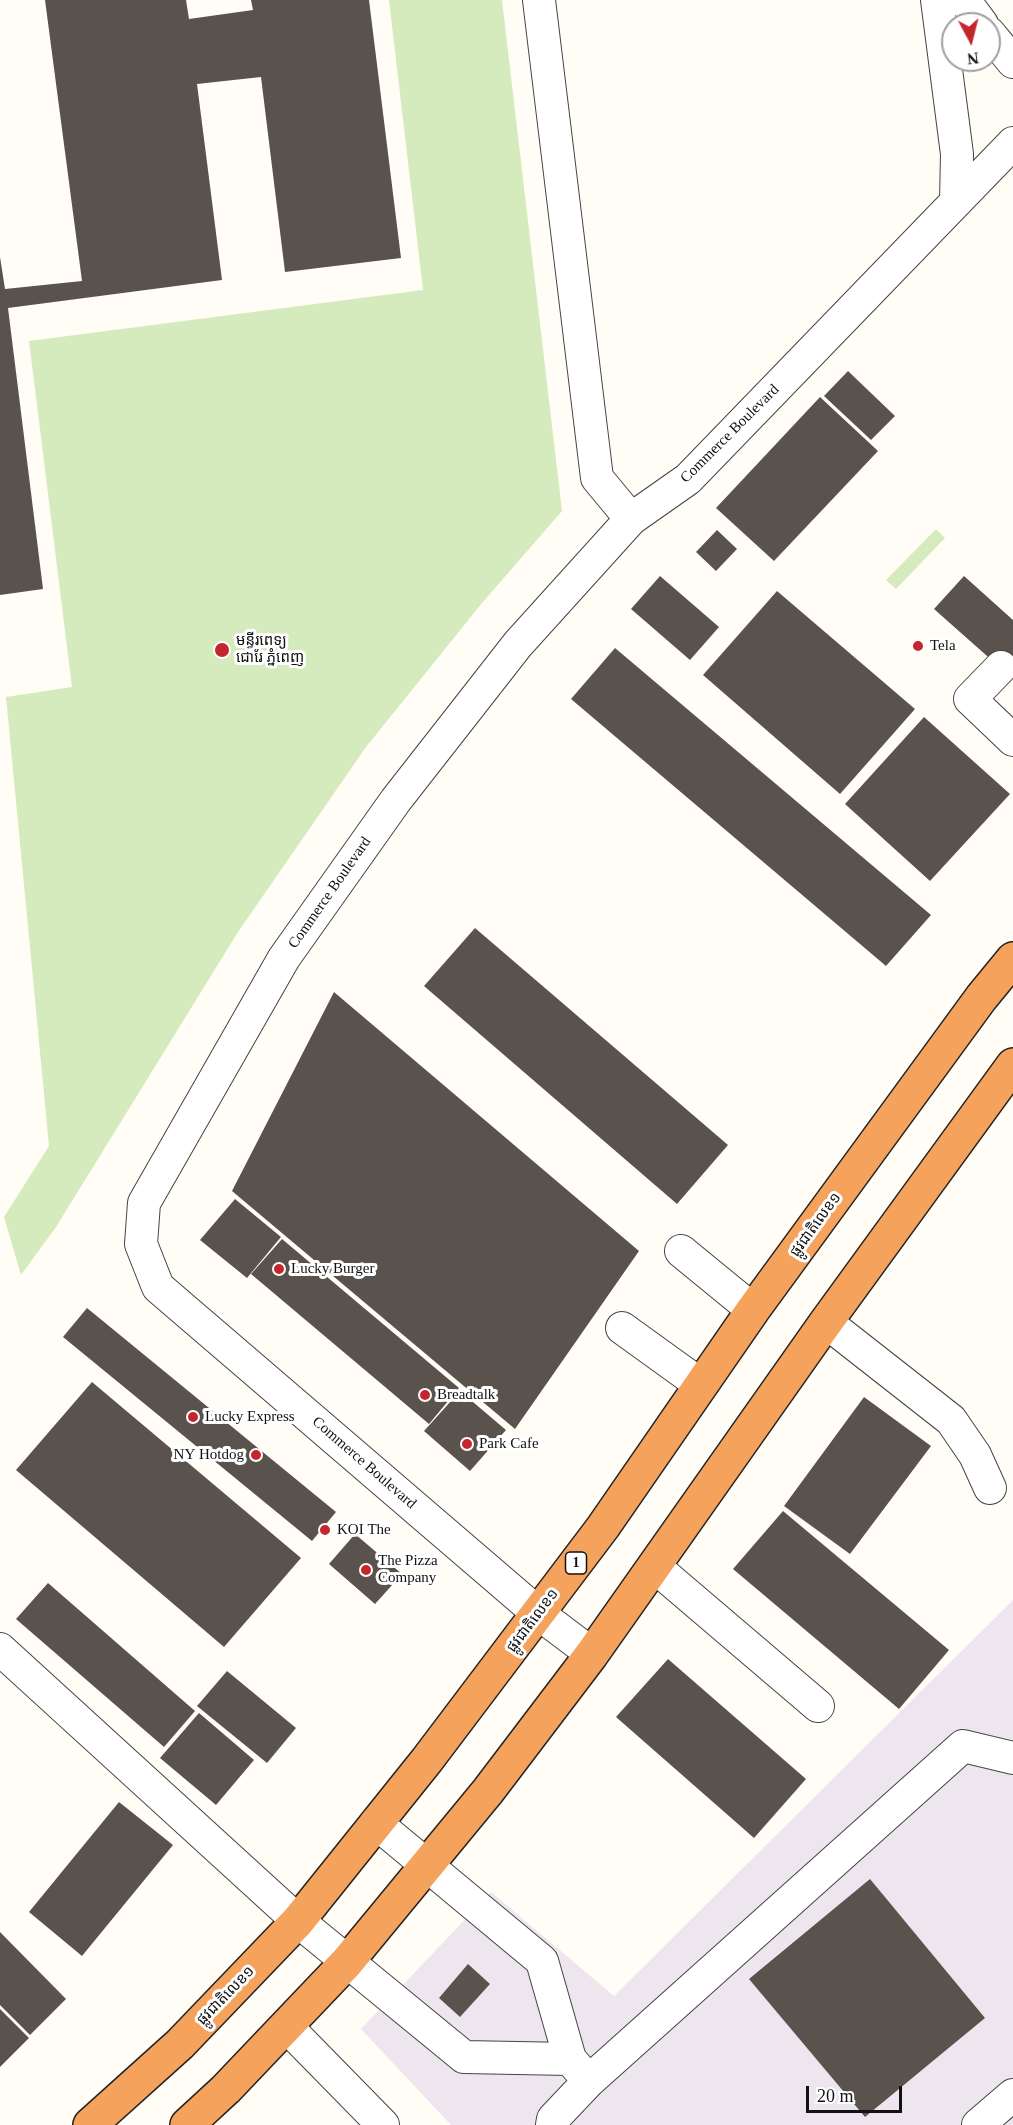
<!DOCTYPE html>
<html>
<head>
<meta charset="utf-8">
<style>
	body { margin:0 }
	#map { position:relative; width:1013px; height:2125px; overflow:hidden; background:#fffdf5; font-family:"Times New Roman",serif }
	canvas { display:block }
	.north { position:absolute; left:941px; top:12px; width:60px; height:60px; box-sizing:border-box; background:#fff; border:2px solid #a0a0a0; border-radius:50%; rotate:173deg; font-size:16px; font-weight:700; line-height:24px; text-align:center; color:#111 }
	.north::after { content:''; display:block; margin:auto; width:21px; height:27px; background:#c4262e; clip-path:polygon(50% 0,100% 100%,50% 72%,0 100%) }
	.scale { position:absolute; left:806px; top:2086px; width:96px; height:27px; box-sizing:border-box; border:3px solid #111; border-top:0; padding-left:8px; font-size:18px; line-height:21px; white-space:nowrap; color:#111; -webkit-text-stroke:4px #fff; paint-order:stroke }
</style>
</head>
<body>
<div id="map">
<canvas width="1013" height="2125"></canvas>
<div class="north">N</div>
<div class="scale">20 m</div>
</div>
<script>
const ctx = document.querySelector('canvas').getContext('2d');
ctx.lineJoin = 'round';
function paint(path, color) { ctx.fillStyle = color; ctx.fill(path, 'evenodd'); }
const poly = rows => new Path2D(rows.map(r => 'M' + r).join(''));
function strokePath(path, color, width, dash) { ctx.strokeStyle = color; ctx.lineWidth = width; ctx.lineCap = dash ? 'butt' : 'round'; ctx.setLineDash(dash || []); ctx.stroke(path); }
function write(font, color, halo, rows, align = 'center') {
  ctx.font = font + ' "Times New Roman","Noto Sans Khmer",serif'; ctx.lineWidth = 6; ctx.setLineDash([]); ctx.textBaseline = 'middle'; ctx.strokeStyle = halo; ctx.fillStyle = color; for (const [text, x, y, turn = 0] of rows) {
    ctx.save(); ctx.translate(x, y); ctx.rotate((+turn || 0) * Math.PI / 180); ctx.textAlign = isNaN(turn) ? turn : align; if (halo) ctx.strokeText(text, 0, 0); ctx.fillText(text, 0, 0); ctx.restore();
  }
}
paint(poly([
	[1013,1600,1013,2125,451,2125,361,2029,491,1892,614,1996]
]), '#eee6ef');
paint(poly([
	[389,0,502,0,562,511,482,603,366,747,238,932,56,1227,21,1275,4,1217,49,1146,6,697,72,687,29,341,423,290],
	[936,529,945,538,896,589,886,580]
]), '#d5ebbd');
paint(poly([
	[45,0,186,0,189,19,253,10,251,0,369,0,401,258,285,272,261,77,197,84,222,280,8,308,43,589,0,595,0,257,5,289,82,281],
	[848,371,895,416,871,440,824,396],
	[820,397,878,451,774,561,716,508],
	[717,530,737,549,716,571,696,552],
	[660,576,719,627,690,660,631,609],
	[964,576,1013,620,1013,679,934,609],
	[777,591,915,709,840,794,703,675],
	[615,648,931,915,886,966,571,699],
	[924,717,1010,794,930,881,845,804],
	[475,928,728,1145,677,1204,424,986],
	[334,992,639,1251,515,1429,232,1191],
	[235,1199,281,1237,247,1278,200,1240],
	[282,1239,459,1388,429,1424,251,1274],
	[87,1308,336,1512,312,1541,63,1337],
	[92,1382,301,1558,224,1647,16,1470],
	[460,1391,506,1430,470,1471,424,1431],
	[864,1397,931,1446,850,1554,784,1506],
	[783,1511,949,1650,899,1709,733,1569],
	[355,1534,402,1574,375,1604,329,1564],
	[48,1583,195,1711,164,1747,16,1619],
	[668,1659,806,1779,754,1838,616,1717],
	[227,1671,296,1728,267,1763,197,1706],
	[199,1713,254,1760,216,1805,160,1758],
	[119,1802,173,1845,82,1956,29,1912],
	[870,1879,985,2018,865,2117,749,1979],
	[0,1932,66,1999,30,2035,0,2005],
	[468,1964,490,1984,460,2017,439,1998],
	[0,2009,29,2038,0,2067]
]), '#5a524d');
const minor = poly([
	[539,0,597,478,631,519],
	[937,0,957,154,956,201],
	[964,0,982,24],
	[989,33,1013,62],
	[1001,667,970,699,1013,740],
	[681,1251,753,1310],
	[826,1322,951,1420,975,1455,990,1488],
	[622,1328,701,1385],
	[655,1567,818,1706],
	[0,1649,298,1921,464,2057,570,2059],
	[592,1654,539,1614,158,1287,141,1244,144,1203,284,958,396,800,518,644,631,519,688,479,1013,143],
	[376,1823,542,1961,570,2059,582,2073],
	[287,2027,383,2125],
	[552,2125,553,2119,589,2081,963,1746,1013,1758],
	[978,2125,1013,2095]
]);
const highway = poly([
	[90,2125,180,2044,298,1921,427,1760,603,1527,753,1310,981,998,1013,959],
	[187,2125,226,2089,347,1962,488,1791,592,1654,826,1322,1013,1065]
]);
strokePath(minor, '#444', 34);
strokePath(highway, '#222', 36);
strokePath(minor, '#fff', 32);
strokePath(highway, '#f5a25d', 33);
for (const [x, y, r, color] of [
	[918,646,6,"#c4262e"],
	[222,650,8,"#c4262e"],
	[279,1269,6,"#c4262e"],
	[425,1395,6,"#c4262e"],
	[193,1417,6,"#c4262e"],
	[467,1444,6,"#c4262e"],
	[256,1455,6,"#c4262e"],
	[325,1530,6,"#c4262e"],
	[366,1570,6,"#c4262e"]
]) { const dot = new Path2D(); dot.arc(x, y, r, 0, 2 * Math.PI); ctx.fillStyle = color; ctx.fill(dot); strokePath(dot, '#fff', 2); }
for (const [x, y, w] of [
	[576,1563,21]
]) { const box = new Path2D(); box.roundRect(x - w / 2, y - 11, w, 22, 4.5); ctx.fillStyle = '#fff'; ctx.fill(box); strokePath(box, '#111', 1.5); }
write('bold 14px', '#111', null, [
	["1",576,1563]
]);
write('15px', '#111', '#fff', [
	["Commerce Boulevard",730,434,-45],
	["Commerce Boulevard",330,893,-55],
	["ផ្លូវជាតិលេខ១",816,1225,-54],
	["Commerce Boulevard",364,1463,41],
	["ផ្លូវជាតិលេខ១",533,1621,-53],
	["ផ្លូវជាតិលេខ១",226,1996,-46]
]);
write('15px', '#111', '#fff', [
	["មន្ទីរពេទ្យ",236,641],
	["ជោរែ ភ្នំពេញ",236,658],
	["Tela",930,646],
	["Lucky Burger",291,1269],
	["Breadtalk",437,1395],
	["Lucky Express",205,1417],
	["Park Cafe",479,1444],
	["NY Hotdog",244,1455,"right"],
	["KOI The",337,1530],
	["The Pizza",378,1561],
	["Company",378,1578]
], 'left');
</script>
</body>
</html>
